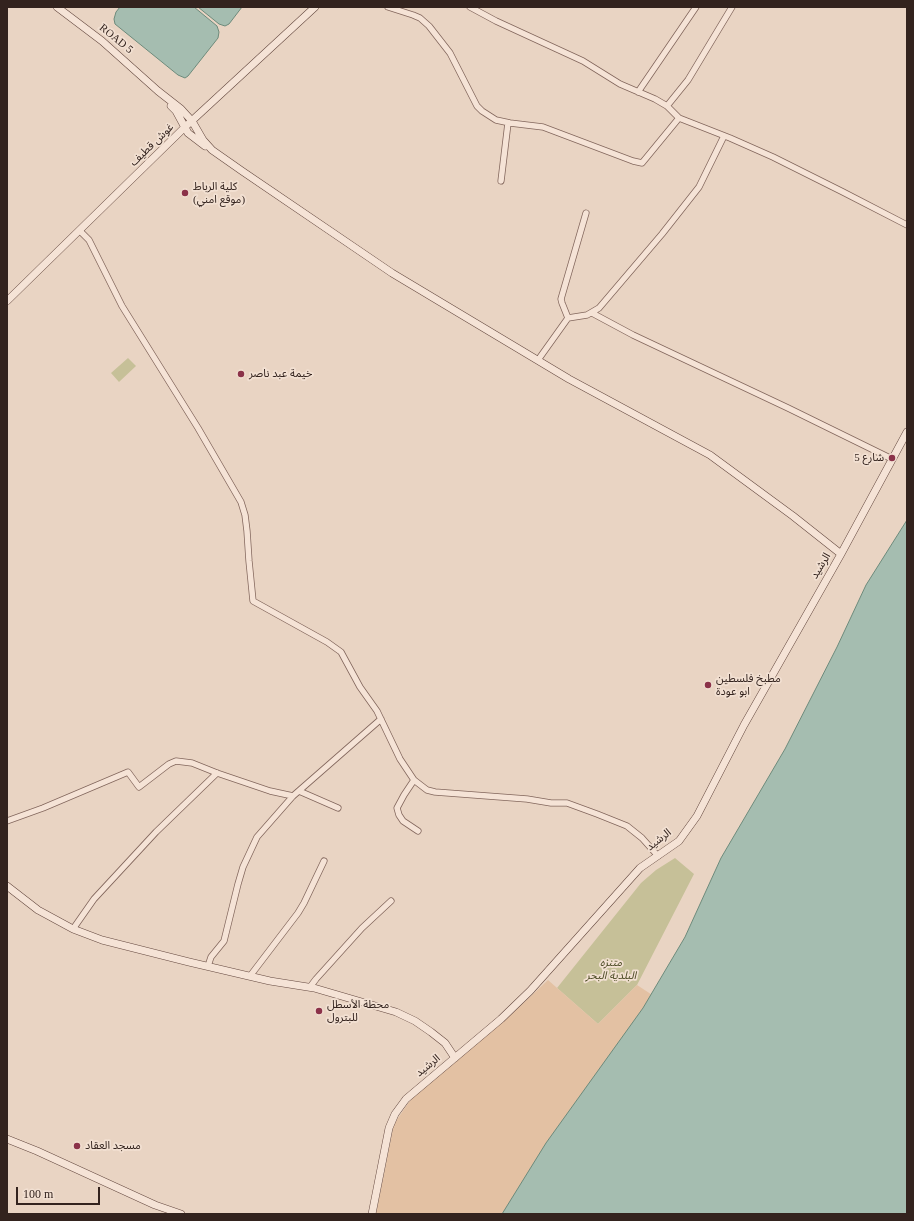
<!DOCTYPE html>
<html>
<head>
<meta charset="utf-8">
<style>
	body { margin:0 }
	#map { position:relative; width:914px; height:1221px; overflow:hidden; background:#e9d4c3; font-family:"Times New Roman",serif }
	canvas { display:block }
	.frame { position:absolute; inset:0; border:8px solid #33231e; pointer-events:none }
	.scale { position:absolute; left:16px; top:1187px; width:84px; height:18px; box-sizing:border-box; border:2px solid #33231e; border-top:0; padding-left:5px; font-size:12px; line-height:14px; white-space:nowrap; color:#33231e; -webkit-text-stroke:3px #f2e0d2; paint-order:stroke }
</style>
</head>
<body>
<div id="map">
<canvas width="914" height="1221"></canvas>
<div class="frame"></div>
<div class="scale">100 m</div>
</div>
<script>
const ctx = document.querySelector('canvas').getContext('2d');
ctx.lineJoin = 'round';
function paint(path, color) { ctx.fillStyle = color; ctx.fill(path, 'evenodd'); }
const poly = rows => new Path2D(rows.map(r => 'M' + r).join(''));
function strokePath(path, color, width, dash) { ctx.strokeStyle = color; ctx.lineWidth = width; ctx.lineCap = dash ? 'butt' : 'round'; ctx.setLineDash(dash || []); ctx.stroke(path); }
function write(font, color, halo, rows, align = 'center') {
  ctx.font = font + ' "Times New Roman","Noto Sans Arabic",serif'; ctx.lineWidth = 3.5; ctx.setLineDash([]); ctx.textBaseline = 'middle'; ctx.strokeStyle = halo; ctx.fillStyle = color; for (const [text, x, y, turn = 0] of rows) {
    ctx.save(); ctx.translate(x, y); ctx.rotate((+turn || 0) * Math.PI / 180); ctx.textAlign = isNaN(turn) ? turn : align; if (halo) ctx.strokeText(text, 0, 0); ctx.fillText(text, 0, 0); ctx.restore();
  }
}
paint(poly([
	[128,358,136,366,119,382,111,373],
	[675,858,694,874,637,985,598,1024,557,988,641,883,656,870]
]), '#c6c098');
paint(poly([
	[548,980,598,1024,637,985,663,1002,506,1214,376,1214,394,1124,409,1102,415,1095,512,1014]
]), '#e3c1a3');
const water = poly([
	[120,7,194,7,217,26,219,32,218,38,188,76,185,78,178,75,115,24,114,19,116,12,120,7],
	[198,7,242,7,229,24,225,26,219,24,198,7],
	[907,520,907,1214,502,1214,546,1143,643,1008,685,937,721,858,785,749,837,647,866,585,907,520]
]);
paint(water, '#a5bdb0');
strokePath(water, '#6d8a7b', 1);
const street = poly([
	[388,7,413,15,420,18,429,26,450,53,477,106,482,111,496,120,510,123,543,127,633,161,642,163,679,118,730,138,773,157,843,192,907,225],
	[470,7,496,21,583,61,620,84,655,99,667,106,679,118],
	[638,92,696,7],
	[667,106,688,80,732,7],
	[501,181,508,123],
	[80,231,89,240,122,306,198,428,241,502,245,515,247,531,249,561,253,601,327,642,341,652,360,687,377,711,400,759,414,780,427,790,435,792,527,799,551,803,567,803,597,814,627,826,642,838,658,856],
	[592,313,633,335,788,408,892,459],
	[568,318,562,303,561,299,586,213],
	[538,360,568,318,587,315,599,308,662,234,699,187,724,136],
	[414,780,404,795,397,808,399,815,403,821,418,831],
	[299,791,338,808],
	[7,821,43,808,128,772,139,787,169,764,176,761,192,763,217,773,270,791,293,796],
	[73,929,94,899,156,832,217,773],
	[208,966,211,957,224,941,238,884,243,867,257,837,293,796,381,719],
	[250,976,298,913,304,903,324,861],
	[310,987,316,979,362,928,391,901]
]);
const secondary = poly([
	[57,7,102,41,158,91,181,109,192,121,203,140,212,150,242,171,392,273,569,379,710,455,793,516,841,554],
	[171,106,176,111,188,133,205,146],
	[7,301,184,128,315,7],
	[7,886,38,910,73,929,102,940,189,962,270,981,314,988,396,1012,415,1021,431,1032,445,1043,455,1058],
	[7,1139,37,1151,155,1205,181,1214],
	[372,1214,389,1128,395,1114,406,1099,501,1019,530,991,640,868,679,841,697,816,744,725,841,554,907,432]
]);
strokePath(street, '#82665c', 7);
strokePath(secondary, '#64483f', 8);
strokePath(street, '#f5e3d6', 5.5);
strokePath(secondary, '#f5e3d6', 7);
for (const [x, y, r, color] of [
	[185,193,4,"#8b3249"],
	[241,374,4,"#8b3249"],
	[892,458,4,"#8b3249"],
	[708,685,4,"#8b3249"],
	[319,1011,4,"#8b3249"],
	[77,1146,4,"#8b3249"]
]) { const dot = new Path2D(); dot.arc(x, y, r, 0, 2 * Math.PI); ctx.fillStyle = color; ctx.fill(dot); strokePath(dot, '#f2e0d2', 1.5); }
write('11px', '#33231e', '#f2e0d2', [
	["ROAD 5",116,39,39],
	["غوش قطيف",152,145,-44],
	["الرشيد",821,566,-59],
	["الرشيد",659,840,-38],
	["الرشيد",428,1066,-39]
]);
write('11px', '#33231e', '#f2e0d2', [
	["كلية الرباط",193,187],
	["(موقع امني)",193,200],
	["خيمة عبد ناصر",249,374],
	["شارع 5",884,458,"right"],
	["مطبخ فلسطين",716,679],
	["ابو عودة",716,692],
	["محطة الأسطل",327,1005],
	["للبترول",327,1018],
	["مسجد العقاد",85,1146]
], 'left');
write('italic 11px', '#4e4d27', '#f2e0d2', [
	["متنزه",611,963],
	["البلدية البحر",611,976]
]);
</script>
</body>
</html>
